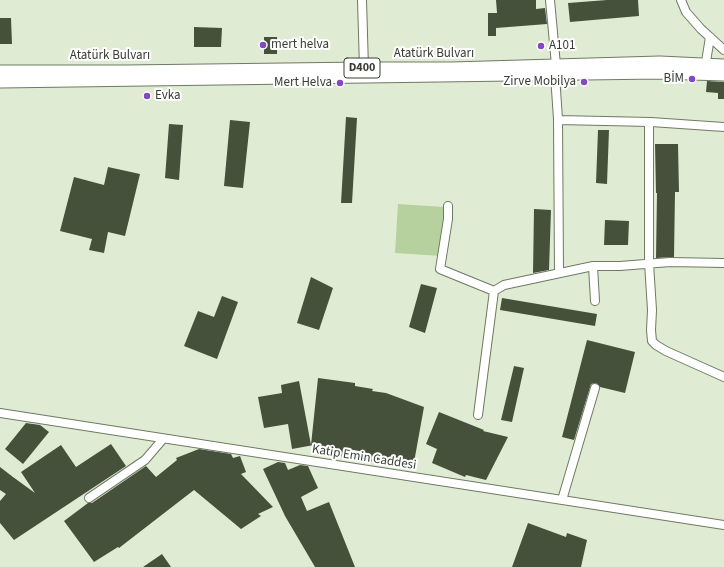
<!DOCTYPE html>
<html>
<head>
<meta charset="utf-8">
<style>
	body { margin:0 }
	canvas { display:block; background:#dfecd3 }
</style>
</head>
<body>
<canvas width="724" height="567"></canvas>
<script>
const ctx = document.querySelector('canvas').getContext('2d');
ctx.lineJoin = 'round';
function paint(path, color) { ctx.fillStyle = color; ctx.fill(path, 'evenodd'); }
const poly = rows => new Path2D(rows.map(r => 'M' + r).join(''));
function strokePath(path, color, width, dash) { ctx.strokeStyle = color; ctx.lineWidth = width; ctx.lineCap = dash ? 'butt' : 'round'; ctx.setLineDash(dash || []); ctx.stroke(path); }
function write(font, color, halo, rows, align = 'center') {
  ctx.font = font + ' "Source Sans 3",sans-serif'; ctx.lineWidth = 4; ctx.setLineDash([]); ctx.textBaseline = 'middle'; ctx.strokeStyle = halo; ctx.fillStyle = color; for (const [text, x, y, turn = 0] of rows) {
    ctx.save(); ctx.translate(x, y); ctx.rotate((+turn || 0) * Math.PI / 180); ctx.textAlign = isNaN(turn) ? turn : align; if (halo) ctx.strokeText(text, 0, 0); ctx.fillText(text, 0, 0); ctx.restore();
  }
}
paint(poly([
	[398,204,444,207,441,256,395,253]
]), '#b6d19e');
paint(poly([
	[496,0,536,0,536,9,545,8,547,24,496,28,496,36,488,36,488,13,497,13],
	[607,0,638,0,639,16,570,22,568,3],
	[0,18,11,18,12,44,0,44],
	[194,27,222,28,221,47,194,47],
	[264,37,277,37,277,54,264,54],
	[707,81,724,82,724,99,718,99,718,93,706,92],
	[346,117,357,118,352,203,341,203],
	[230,120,250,122,243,188,224,186],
	[169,124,183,125,179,180,165,178],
	[598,130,609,130,607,184,596,183],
	[655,144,678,144,679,192,675,192,674,257,656,258,657,193,656,193],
	[108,167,140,174,125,236,108,232,104,253,89,250,92,239,60,231,74,177,104,185],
	[534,209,551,210,549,270,533,273],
	[605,220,629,221,628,245,604,245],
	[311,277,333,288,319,330,297,323],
	[421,284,437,288,425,333,409,327],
	[222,296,238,302,217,359,184,346,198,311,214,317],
	[502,298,597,314,595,326,500,310],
	[587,340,635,352,625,393,600,387,596,383,591,384,574,440,562,437],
	[514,366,524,368,512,422,501,420],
	[318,378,355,383,355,386,373,389,372,391,386,393,424,407,413,468,377,461,376,462,364,460,365,452,348,449,347,457,316,454,314,445,292,449,288,424,264,428,258,397,282,393,281,385,299,381,311,445],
	[439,412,484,430,483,431,508,437,486,480,466,475,465,477,432,463,437,449,426,444],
	[26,423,40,425,49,432,23,464,5,449],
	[111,444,126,466,14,540,0,523,0,501,6,494,0,490,0,467,13,477,11,479,13,477,35,493,21,472,61,445,76,467],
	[199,449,231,454,233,458,240,456,246,472,241,474,273,507,258,514,261,516,241,529,194,490,119,548,118,547,94,562,64,521,88,503,92,503,146,466,156,477,177,460,176,458],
	[278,462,285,463,288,470,300,465,308,466,318,488,301,497,307,511,329,502,355,567,315,567,285,516,263,469],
	[528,523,566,537,567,533,587,540,581,567,512,567],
	[162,554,171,567,143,567]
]), '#46513c');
const minor = poly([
	[362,0,364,68],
	[550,0,556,65],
	[681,0,686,12,701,29,724,50],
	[705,68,710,37],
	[555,75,558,119,559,273],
	[558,120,651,122,724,127],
	[649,122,649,263,652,310,651,330,652,341,656,345,666,351,724,377],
	[448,206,448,219,440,269,494,291,504,285,593,266,620,266,670,262,724,263],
	[593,266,595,301],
	[0,413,724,525],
	[478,415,494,291],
	[89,498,145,460,163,439],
	[562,500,595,388]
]);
const major = poly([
	[0,71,126,71,364,68,451,68,660,62,724,65],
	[0,82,659,73,724,75]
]);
strokePath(minor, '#6e7a64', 10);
strokePath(major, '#6e7a64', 13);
strokePath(minor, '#fff', 8);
strokePath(major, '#fff', 11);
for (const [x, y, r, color] of [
	[263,45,4,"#8449c0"],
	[541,46,4,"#8449c0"],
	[692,79,4,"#8449c0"],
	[584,82,4,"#8449c0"],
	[340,83,4,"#8449c0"],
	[147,96,4,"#8449c0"]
]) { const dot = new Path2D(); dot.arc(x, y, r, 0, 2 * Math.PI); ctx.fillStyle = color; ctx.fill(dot); strokePath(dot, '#fff', 1.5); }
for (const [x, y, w] of [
	[362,68,36]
]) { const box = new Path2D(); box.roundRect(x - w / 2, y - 10, w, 20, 3); ctx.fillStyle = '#fff'; ctx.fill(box); strokePath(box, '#383e34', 1); }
write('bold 12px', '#383e34', null, [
	["D400",362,68]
]);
write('13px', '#383e34', '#fff', [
	["mert helva",271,45],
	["A101",549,46],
	["BİM",684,79,"right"],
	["Zirve Mobilya",576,82,"right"],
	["Mert Helva",332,83,"right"],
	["Evka",155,96]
], 'left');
write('13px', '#383e34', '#fff', [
	["Atatürk Bulvarı",434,54],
	["Atatürk Bulvarı",110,56],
	["Katip Emin Caddesi",364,458,9]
]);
</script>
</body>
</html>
